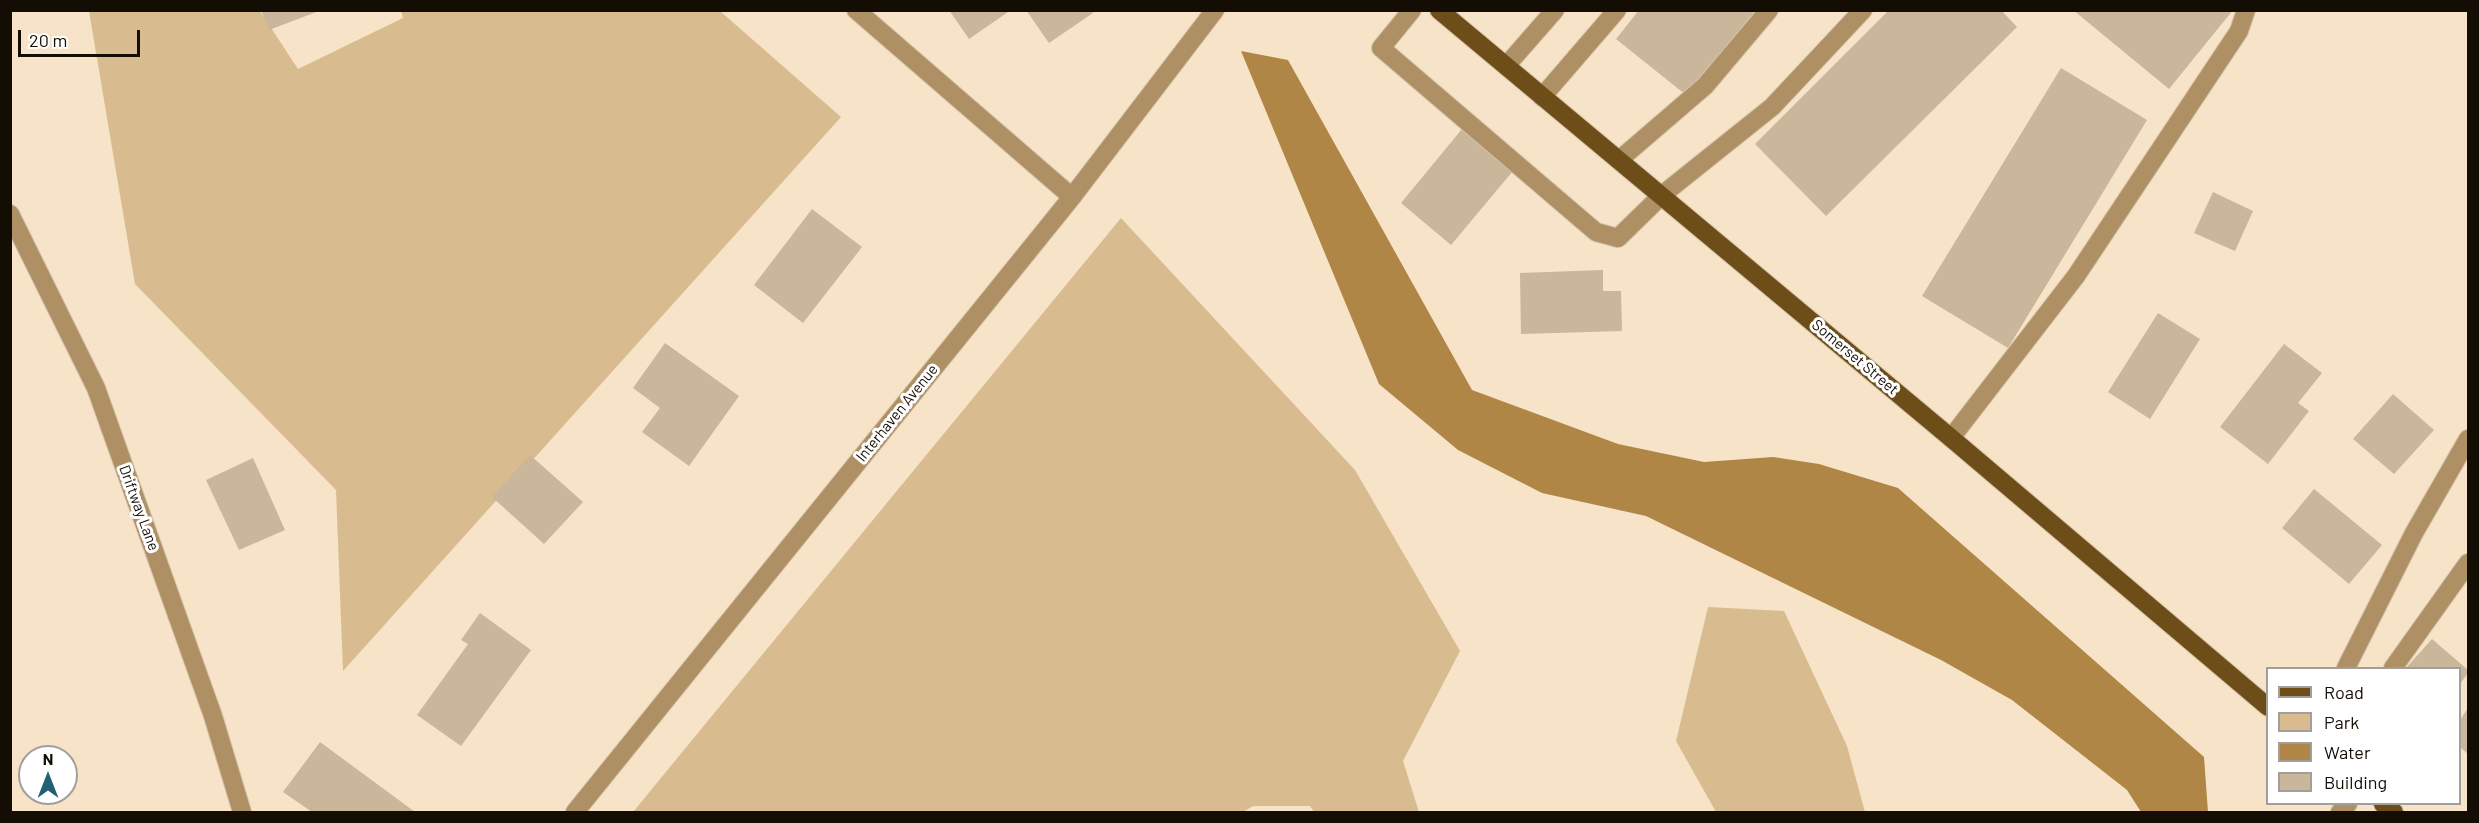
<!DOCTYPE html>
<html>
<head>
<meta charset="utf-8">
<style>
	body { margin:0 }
	#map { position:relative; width:2479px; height:823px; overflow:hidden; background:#f7e3c7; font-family:Barlow,sans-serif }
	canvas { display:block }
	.frame { position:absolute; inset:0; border:12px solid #140d04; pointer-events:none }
	.legend { position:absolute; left:2266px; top:667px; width:195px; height:138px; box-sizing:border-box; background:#fff; border:2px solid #a19e9b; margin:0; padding:8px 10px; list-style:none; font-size:18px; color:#140d04 }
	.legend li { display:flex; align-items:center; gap:12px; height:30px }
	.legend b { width:30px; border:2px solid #a19e9b }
	.north { position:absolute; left:18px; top:745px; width:60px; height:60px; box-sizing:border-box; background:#fff; border:2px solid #a19e9b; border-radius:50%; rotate:0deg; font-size:16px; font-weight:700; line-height:24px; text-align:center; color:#140d04 }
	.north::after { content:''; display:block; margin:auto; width:21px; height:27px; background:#226077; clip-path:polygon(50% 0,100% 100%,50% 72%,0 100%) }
	.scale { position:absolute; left:18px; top:30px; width:122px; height:27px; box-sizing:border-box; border:3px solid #140d04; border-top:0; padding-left:8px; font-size:18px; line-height:21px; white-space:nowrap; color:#140d04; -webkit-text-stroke:4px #fff; paint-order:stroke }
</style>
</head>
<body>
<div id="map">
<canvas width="2479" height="823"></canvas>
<div class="frame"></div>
<ul class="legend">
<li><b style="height:8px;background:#6d4d18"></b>Road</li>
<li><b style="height:16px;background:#d9bb90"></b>Park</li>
<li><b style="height:16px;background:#b08646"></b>Water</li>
<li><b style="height:16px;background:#c9b69b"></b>Building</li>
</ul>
<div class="north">N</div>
<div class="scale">20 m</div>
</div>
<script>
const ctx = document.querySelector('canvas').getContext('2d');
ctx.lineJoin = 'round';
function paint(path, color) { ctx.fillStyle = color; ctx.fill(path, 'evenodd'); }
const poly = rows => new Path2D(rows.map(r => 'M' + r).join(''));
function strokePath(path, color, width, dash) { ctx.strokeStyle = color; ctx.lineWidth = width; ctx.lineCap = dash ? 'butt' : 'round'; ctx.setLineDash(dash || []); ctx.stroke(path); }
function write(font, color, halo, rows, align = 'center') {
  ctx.font = font + ' Barlow,sans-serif'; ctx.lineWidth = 6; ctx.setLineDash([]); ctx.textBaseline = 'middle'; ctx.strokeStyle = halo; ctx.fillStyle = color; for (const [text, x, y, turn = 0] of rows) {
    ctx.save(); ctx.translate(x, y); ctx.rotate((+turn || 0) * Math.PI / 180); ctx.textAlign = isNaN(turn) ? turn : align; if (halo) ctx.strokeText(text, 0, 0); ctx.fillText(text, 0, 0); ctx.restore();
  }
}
paint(poly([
	[89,11,260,11,298,69,403,18,401,11,720,11,841,117,343,671,336,490,135,284],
	[1121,218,1355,470,1460,651,1403,761,1419,812,1314,812,1310,806,1253,806,1243,812,633,812],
	[1708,607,1784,611,1847,746,1865,812,1716,812,1676,741]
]), '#d9bb90');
paint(poly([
	[1241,51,1288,60,1472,390,1618,444,1704,462,1773,457,1819,464,1898,488,2204,757,2208,812,2141,812,2127,790,2012,700,1941,660,1646,516,1542,493,1458,450,1379,384]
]), '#b08646');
paint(poly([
	[261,10,319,10,319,11,269,30],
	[949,10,1011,10,969,39],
	[1026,10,1091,10,1093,13,1049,43],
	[1639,10,1756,10,1686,95,1616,39],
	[1889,10,2001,10,2017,27,1826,216,1755,144],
	[2073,10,2233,10,2169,89],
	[2061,68,2147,120,2008,348,1922,296],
	[1462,129,1513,171,1451,245,1401,203],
	[2213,192,2253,211,2235,251,2194,233],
	[812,209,862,247,803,323,754,285],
	[1603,270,1603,291,1621,291,1622,331,1521,334,1520,273],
	[2158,313,2200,339,2150,419,2108,392],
	[665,343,739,396,689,466,642,432,660,408,633,388],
	[2284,344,2322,373,2298,403,2309,411,2268,464,2220,427],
	[2393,394,2434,430,2394,474,2353,439],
	[530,455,583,502,544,544,492,497],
	[253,458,285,530,239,550,206,480],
	[2314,489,2382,545,2349,584,2282,528],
	[480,613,531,650,461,746,417,715,468,644,461,640],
	[2432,639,2468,670,2468,673,2460,684,2460,668,2406,668],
	[2468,708,2468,754,2460,747,2460,720],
	[320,742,415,812,312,812,283,792]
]), '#c9b69b');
const minor = poly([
	[856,10,1072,197],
	[1412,10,1381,48,1596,232,1618,238,1662,195,1772,107,1863,10],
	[1506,66,1555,10],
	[1542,97,1617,10],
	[1619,160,1705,86,1769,10],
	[10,214,96,388,213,716,242,812],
	[1951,438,2076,276,2239,31,2246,10],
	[2346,668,2414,533,2468,439],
	[2393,668,2468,563],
	[575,812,1072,197,1215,10],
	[2340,812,2348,804]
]);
const major = poly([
	[1439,10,1951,438,2268,707],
	[2383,804,2394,812]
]);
strokePath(minor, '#d3c1a8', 20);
strokePath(major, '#d3c1a8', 20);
strokePath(minor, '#ae9064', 18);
strokePath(major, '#6d4d18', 18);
write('15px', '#140d04', '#fff', [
	["Somerset Street",1855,357,40],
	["Interhaven Avenue",897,413,-51],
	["Driftway Lane",139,508,70]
]);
</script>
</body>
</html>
